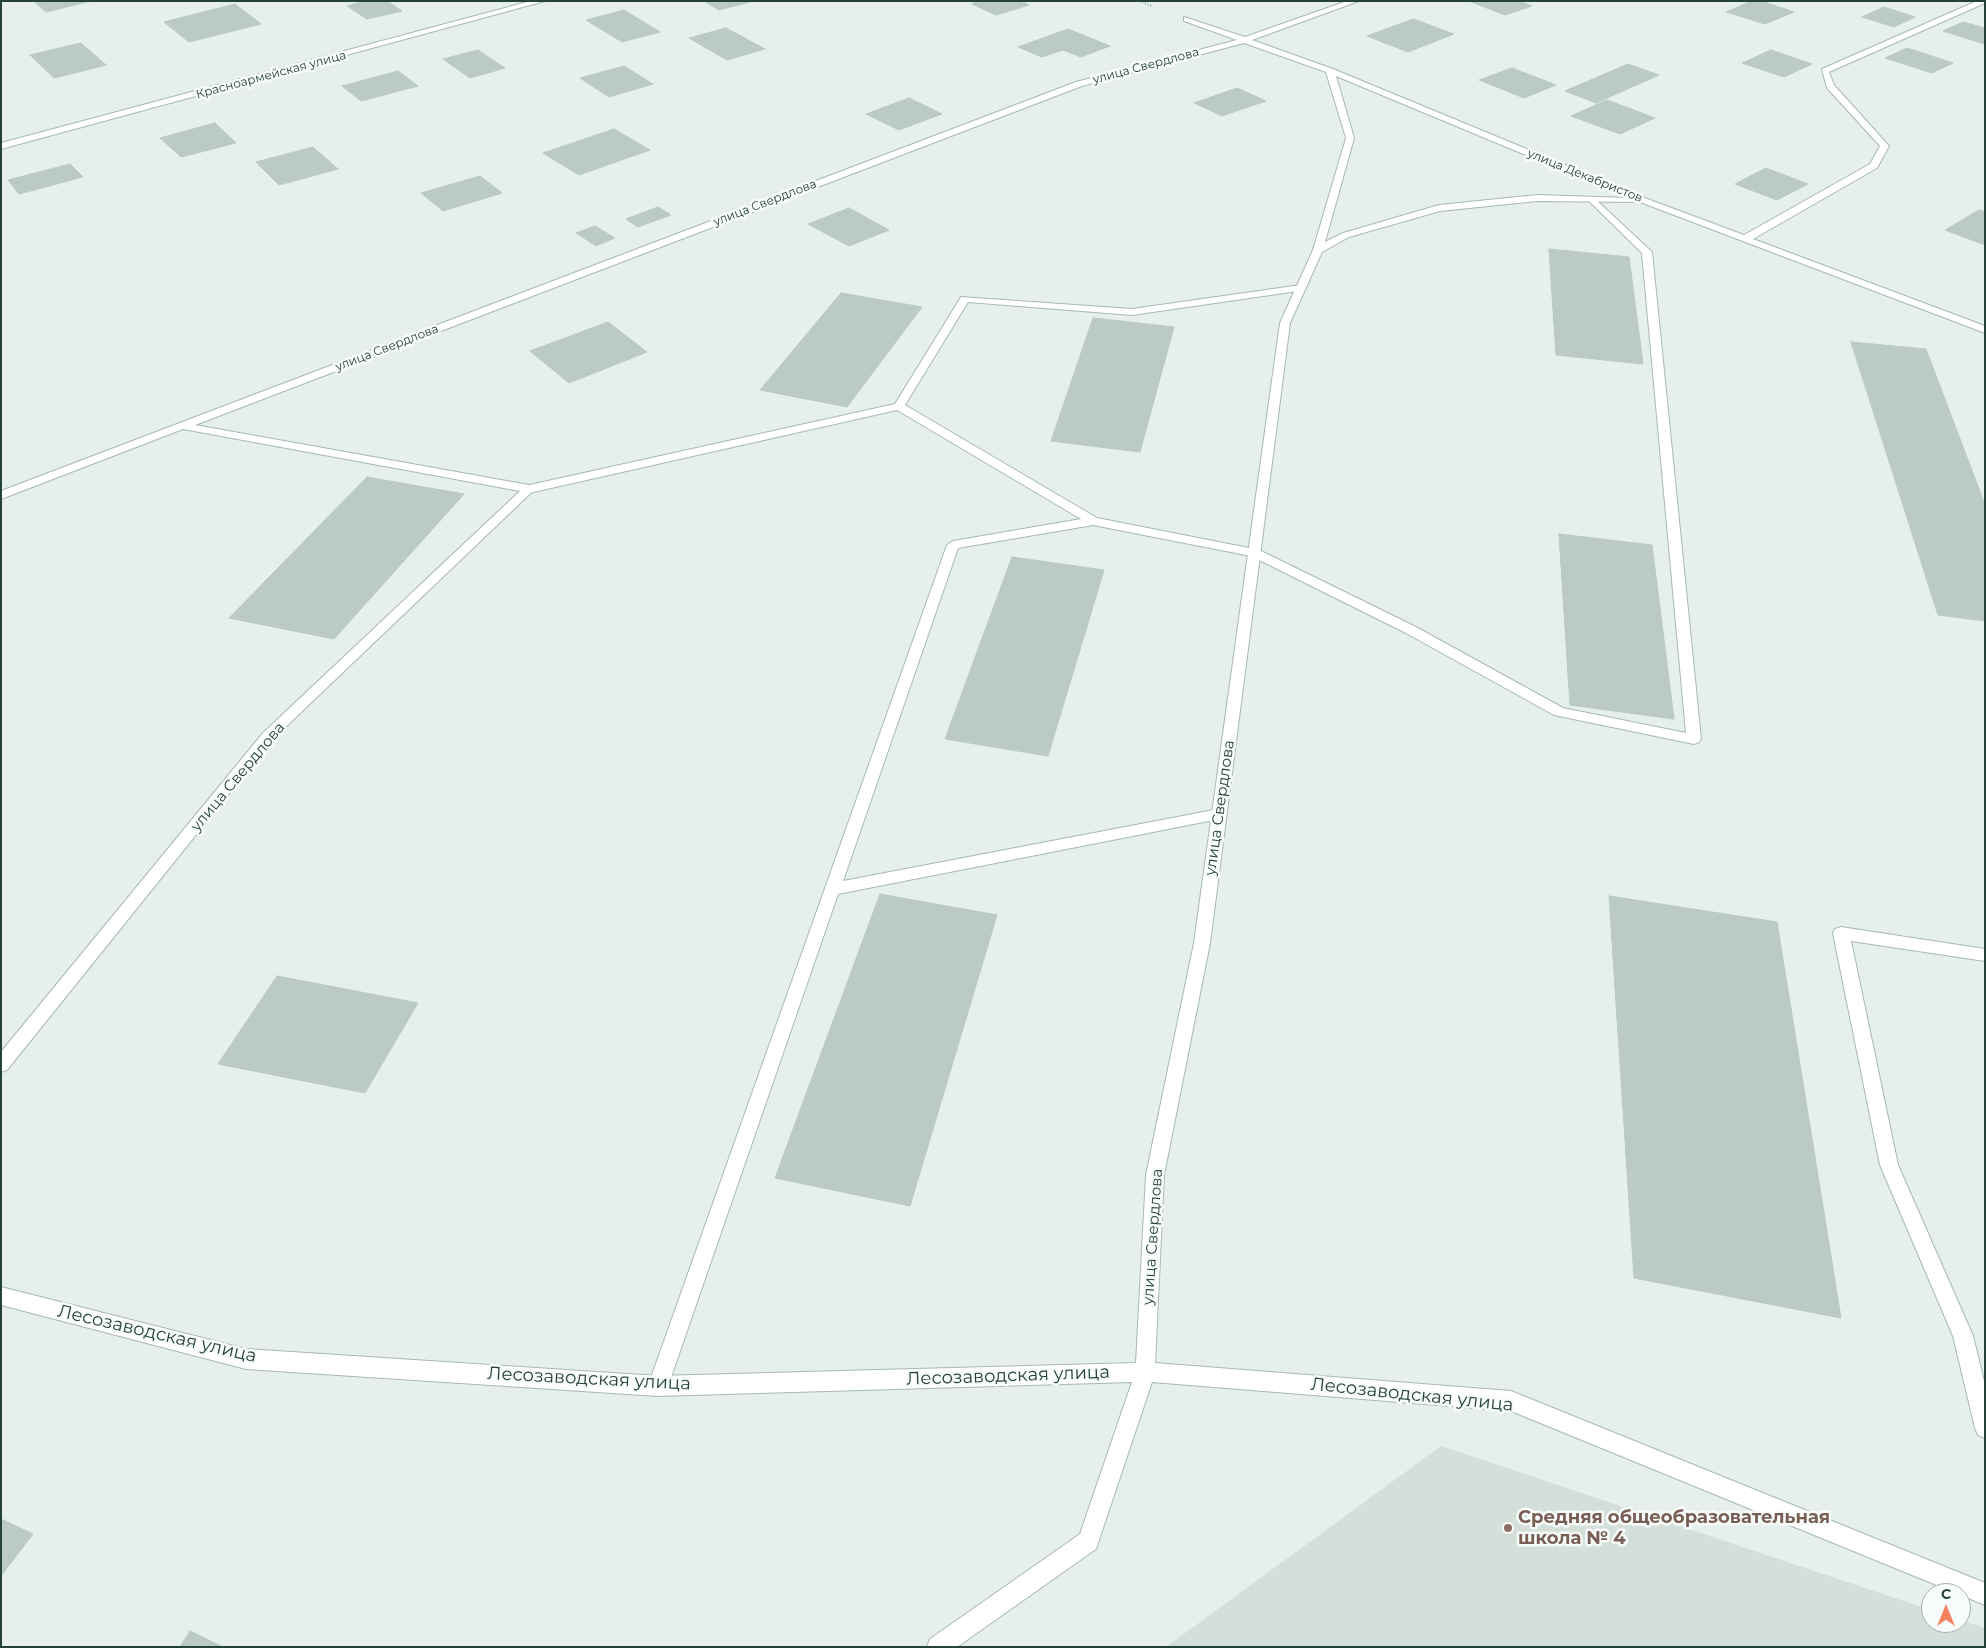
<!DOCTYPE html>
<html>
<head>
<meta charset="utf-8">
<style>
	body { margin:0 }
	#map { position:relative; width:1986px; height:1648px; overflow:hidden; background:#e6efeb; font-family:Montserrat,sans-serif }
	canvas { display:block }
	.frame { position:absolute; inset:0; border:2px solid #24423a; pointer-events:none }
	.north { position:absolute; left:1921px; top:1583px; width:50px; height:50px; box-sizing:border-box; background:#f7fbf9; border:1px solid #a3b1ad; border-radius:50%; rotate:0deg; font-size:14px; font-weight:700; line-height:20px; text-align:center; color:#24423a }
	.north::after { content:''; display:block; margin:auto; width:18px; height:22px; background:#f4845f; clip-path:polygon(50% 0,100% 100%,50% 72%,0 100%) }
</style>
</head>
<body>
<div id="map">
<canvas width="1986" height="1648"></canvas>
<div class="frame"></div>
<div class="north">С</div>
</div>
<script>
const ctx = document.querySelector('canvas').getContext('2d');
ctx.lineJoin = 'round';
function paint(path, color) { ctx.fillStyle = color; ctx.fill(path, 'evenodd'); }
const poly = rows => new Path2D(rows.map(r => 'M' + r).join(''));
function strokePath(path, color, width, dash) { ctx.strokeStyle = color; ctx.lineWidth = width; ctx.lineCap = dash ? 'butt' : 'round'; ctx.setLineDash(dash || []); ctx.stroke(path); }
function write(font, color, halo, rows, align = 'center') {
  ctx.font = font + ' Montserrat,sans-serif'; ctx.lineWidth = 5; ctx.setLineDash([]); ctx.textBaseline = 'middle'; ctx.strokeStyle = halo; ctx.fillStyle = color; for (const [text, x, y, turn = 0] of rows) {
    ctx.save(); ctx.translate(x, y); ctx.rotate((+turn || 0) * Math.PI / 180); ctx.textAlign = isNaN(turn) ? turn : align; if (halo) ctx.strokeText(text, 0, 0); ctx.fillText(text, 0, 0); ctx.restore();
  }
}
paint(poly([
	[1441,1446,1931,1610,1931,1623,1961,1623,1961,1620,1985,1628,1985,1647,1166,1647]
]), '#d4dfda');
const building = poly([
	[34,1,91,1,46,12,34,1],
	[365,1,387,1,402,11,367,19,347,6,365,1],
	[704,1,749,1,750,2,719,10,704,1],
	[980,1,1021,1,1029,5,996,15,972,4,980,1],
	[1469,1,1519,1,1532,6,1505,15,1469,1],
	[1752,1,1761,1,1794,12,1765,24,1726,12,1752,1],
	[235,4,261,24,189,42,164,22,235,4],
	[1884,7,1915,17,1894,27,1862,17,1884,7],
	[624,10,660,32,622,42,586,20,624,10],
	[1413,19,1454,34,1408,52,1367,36,1413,19],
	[1963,22,1985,28,1985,44,1943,31,1963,22],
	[726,28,765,49,727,60,689,38,726,28],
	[1068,29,1110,46,1081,57,1063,50,1042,57,1018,47,1068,29],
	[81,43,106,65,54,78,30,55,81,43],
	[1907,48,1953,63,1932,73,1885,58,1907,48],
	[478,50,505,68,470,78,443,59,478,50],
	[1771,50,1812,64,1784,77,1742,63,1771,50],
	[1628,64,1659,75,1596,103,1565,91,1628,64],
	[624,66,653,84,609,97,580,78,624,66],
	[1512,68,1556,85,1524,98,1479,80,1512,68],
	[398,71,418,86,361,101,342,86,398,71],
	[1237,88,1266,101,1222,116,1194,103,1237,88],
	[909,98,942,114,899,130,866,114,909,98],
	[1607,100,1655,118,1620,134,1571,116,1607,100],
	[215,123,236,143,181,157,160,138,215,123],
	[614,129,650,150,579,175,543,153,614,129],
	[313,147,338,169,279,185,256,162,313,147],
	[70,164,83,177,19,194,8,180,70,164],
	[1766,168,1808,184,1777,200,1735,184,1766,168],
	[480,176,502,193,443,211,421,193,480,176],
	[658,207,671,215,638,227,626,219,658,207],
	[849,208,889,230,849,246,808,224,849,208],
	[1979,210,1985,212,1985,245,1945,230,1979,210],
	[595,226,615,238,596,246,576,233,595,226],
	[1549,249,1629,257,1643,364,1556,355,1549,249],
	[841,293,922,307,847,407,760,390,841,293],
	[1093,318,1174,327,1140,452,1051,441,1093,318],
	[608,322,647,352,569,383,530,351,608,322],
	[1851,342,1926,349,1985,505,1985,621,1938,615,1851,342],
	[367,477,464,494,334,639,229,618,367,477],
	[1559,534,1652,545,1674,719,1570,705,1559,534],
	[1012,557,1104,570,1048,756,945,739,1012,557],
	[880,894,997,915,910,1206,775,1178,880,894],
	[1609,896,1777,922,1841,1318,1634,1278,1609,896],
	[277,976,418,1003,365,1093,218,1064,277,976],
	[1,1519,33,1534,1,1576,1,1519],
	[190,1631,223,1647,180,1647,190,1631]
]);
paint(building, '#bbcac4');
strokePath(building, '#b8c9c2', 1);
const service = poly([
	[1593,197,1652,252,1701,739,1699,742,1694,744,1554,715,1406,633,1251,556,1093,525,958,548,843,881,1219,809,1224,810,1226,814,1224,818,1219,819,838,894,668,1386,665,1393,658,1396,651,1393,648,1386,947,545,953,541,1081,519,897,410,529,493,525,492,523,489,525,486,895,404,961,297,1132,309,1301,285,1306,288,1305,290,1132,315,968,302,905,405,1097,518,1259,550,1416,627,1563,708,1686,733,1642,253,1590,202,1588,200,1593,197],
	[1841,927,1985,949,1985,961,1851,941,1898,1165,1973,1336,1985,1385,1985,1438,1978,1435,1975,1428,1953,1336,1880,1165,1833,933,1835,929,1841,927]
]);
const minor = poly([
	[1347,1,1359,1,1252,40,1333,69,1650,200,1744,235,1870,164,1880,146,1827,88,1822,69,1977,1,1985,1,1985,3,1829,72,1834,85,1889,146,1877,168,1753,239,1985,326,1985,333,1640,202,1537,201,1440,211,1349,237,1322,252,1290,323,1210,943,1164,1175,1155,1363,1511,1391,1985,1583,1985,1605,1961,1595,1961,1593,1956,1593,1511,1411,1152,1382,1096,1549,957,1647,927,1647,930,1639,1080,1534,1132,1382,658,1396,246,1369,1,1305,1,1287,246,1349,658,1376,1136,1363,1146,1175,1194,943,1280,323,1313,250,1346,138,1326,72,1244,43,1082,86,195,425,529,485,535,489,273,739,7,1070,1,1072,1,1052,263,733,520,491,183,429,1,499,1,491,1076,82,1237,40,1184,21,1184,17,1245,37,1347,1],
	[1336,76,1629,198,1537,195,1439,205,1343,233,1325,242,1354,138,1336,76]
]);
const secondary = poly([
	[531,1,545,1,1,149,1,143,531,1]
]);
strokePath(service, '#a8b8b2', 2);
strokePath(minor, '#a8b8b2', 2);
strokePath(secondary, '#a4bbb3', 2);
strokePath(poly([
	[1139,1,1152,6]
]), '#86b3a5', 2, [1, 2]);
paint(service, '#fff');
paint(minor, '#fff');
paint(secondary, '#fff');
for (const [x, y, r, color] of [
	[1508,1528,5,"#8d6e63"]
]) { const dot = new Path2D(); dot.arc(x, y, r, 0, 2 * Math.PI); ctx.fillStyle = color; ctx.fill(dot); strokePath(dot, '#f7fbf9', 2); }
write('12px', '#24423a', '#f7fbf9', [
	["улица Свердлова",1146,66,-15],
	["Красноармейская улица",271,75,-15],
	["улица Декабристов",1585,176,22],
	["улица Свердлова",765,203,-21],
	["улица Свердлова",387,348,-21]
]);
write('15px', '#24423a', '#f7fbf9', [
	["улица Свердлова",238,777,-50],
	["улица Свердлова",1220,808,-82],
	["улица Свердлова",1153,1237,-86]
]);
write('18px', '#24423a', '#f7fbf9', [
	["Лесозаводская улица",157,1334,13],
	["Лесозаводская улица",1008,1376,-2],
	["Лесозаводская улица",589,1379,3],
	["Лесозаводская улица",1412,1395,6]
]);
write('bold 18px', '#785e54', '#f7fbf9', [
	["Средняя общеобразовательная",1518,1518],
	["школа № 4",1518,1539]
], 'left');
</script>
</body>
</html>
